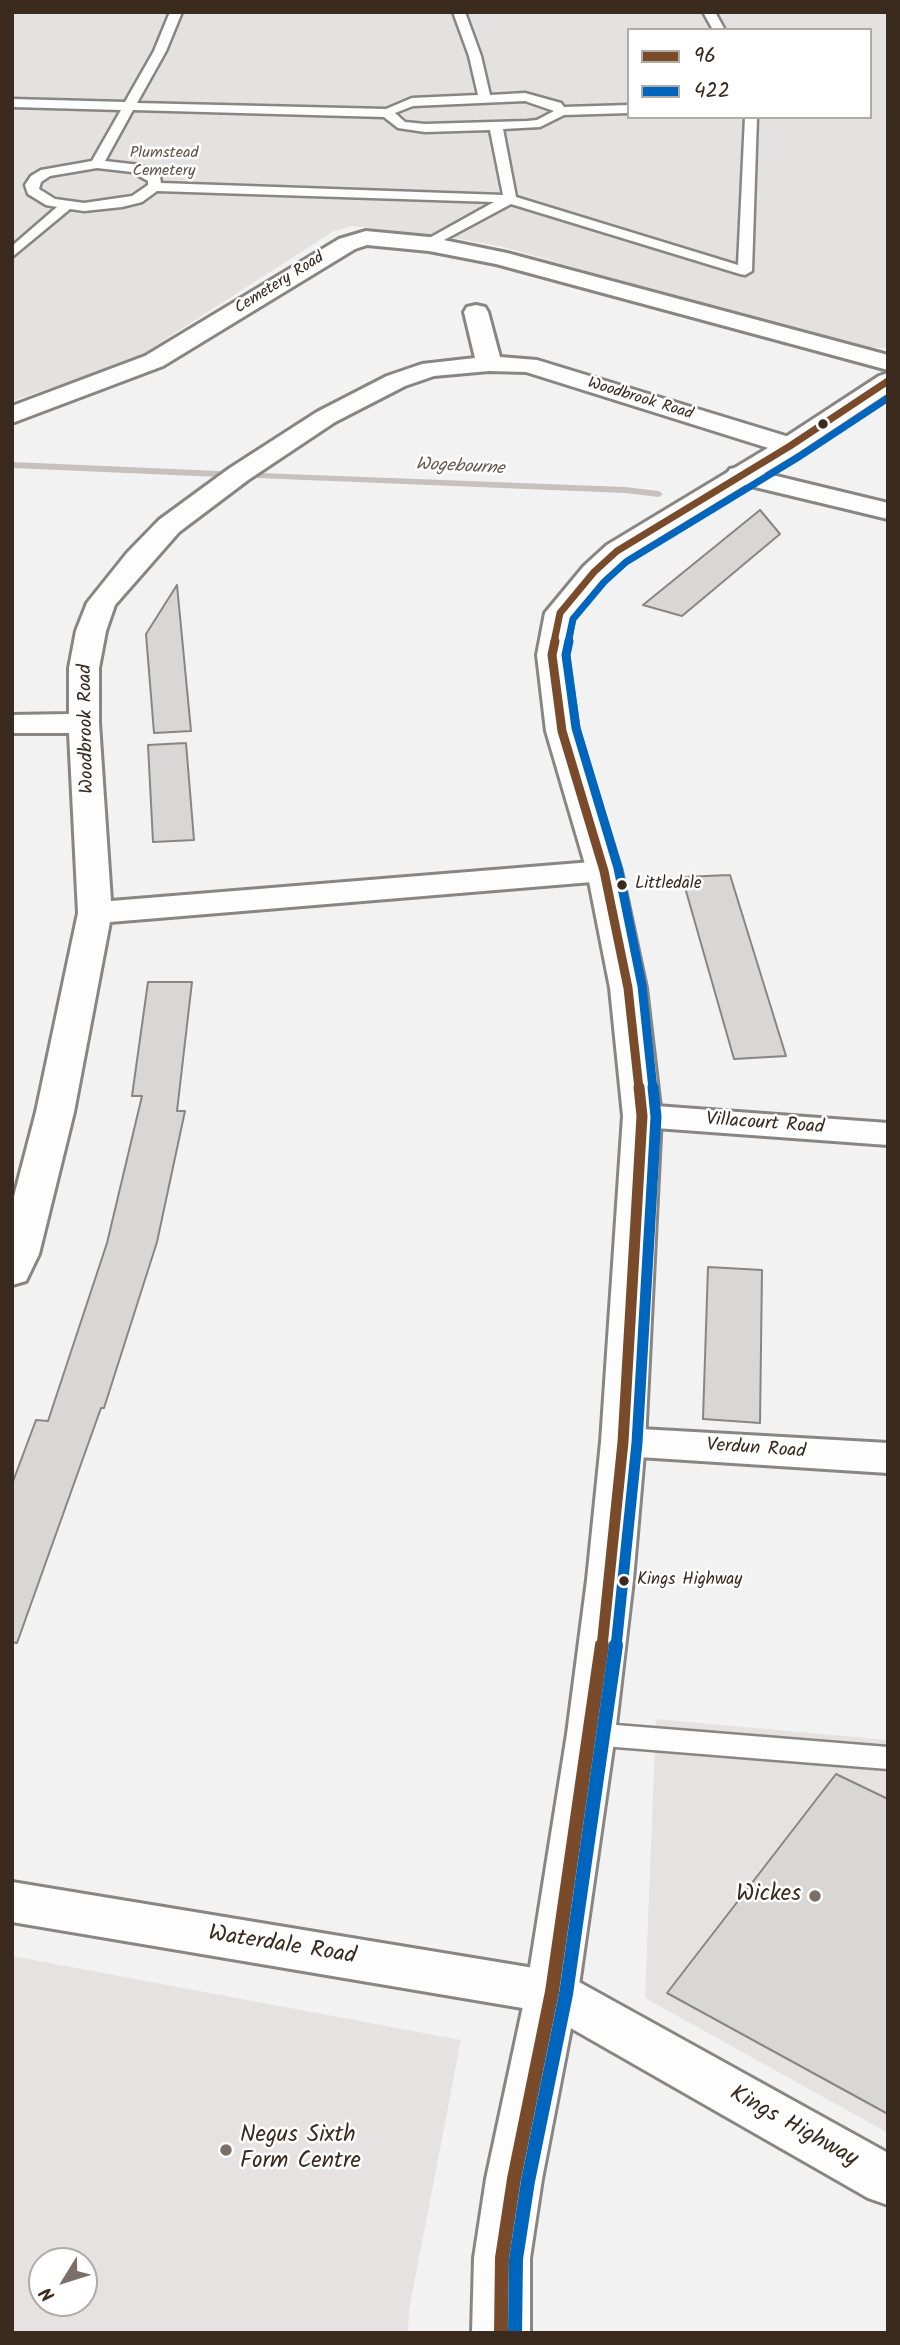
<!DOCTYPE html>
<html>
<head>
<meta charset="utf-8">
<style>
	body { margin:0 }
	#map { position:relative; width:900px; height:2345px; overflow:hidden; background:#f3f2f2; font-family:Kalam,sans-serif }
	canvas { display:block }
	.frame { position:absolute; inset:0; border:14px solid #3b2a1e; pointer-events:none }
	.legend { position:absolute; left:627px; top:28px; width:245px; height:91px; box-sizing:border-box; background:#fff; border:2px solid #b1aaa5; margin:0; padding:9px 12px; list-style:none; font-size:21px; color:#3b2a1e }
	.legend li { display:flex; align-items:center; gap:14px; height:35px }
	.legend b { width:35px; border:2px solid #b1aaa5 }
	.north { position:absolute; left:28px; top:2247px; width:70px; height:70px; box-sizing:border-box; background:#fff; border:2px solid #b1aaa5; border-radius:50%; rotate:232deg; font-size:19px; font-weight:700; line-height:28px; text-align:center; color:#3b2a1e }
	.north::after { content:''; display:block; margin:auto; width:24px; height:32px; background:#7b7068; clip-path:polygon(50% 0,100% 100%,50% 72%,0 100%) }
</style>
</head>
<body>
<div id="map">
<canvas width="900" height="2345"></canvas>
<div class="frame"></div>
<ul class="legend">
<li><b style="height:9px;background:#7a4b2a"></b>96</li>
<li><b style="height:9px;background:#0065bd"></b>422</li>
</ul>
<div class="north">N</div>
</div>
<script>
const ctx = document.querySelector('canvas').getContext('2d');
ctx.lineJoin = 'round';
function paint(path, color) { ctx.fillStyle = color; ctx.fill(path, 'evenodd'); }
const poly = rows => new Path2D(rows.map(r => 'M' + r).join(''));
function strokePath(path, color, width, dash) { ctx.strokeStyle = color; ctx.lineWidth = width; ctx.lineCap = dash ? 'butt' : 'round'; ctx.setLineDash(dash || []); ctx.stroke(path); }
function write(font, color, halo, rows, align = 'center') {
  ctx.font = font + ' Kalam,sans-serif'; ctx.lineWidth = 5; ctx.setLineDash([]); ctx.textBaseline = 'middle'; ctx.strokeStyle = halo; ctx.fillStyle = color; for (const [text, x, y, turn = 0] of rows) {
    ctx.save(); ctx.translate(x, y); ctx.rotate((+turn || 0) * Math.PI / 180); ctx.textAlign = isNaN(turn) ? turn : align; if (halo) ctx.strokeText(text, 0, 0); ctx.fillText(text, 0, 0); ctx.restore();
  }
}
paint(poly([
	[656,1719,888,1740,888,2133,645,1998],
	[12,1956,461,2040,409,2310,408,2333,12,2333],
	[42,2261,84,2261,84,2303,42,2303]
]), '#e5e2e1');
paint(poly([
	[12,12,888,12,888,343,885,348,846,346,504,247,443,236,352,226,334,231,133,360,12,401],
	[629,30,870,30,870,117,629,117]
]), '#e4e2e0');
paint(poly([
	[12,462,220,471,224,474,220,477,12,468,12,462],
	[260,473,625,487,659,491,663,494,659,497,625,493,257,478,256,476,260,473]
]), '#c6c0be');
const building = poly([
	[760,510,780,534,682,616,643,605,760,510],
	[177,585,191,731,154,733,146,634,177,585],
	[186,743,194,840,153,842,148,745,186,743],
	[730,875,786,1056,734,1059,682,877,730,875],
	[148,982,192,982,177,1111,185,1111,157,1242,104,1408,101,1408,17,1643,12,1642,12,1484,36,1420,48,1421,107,1243,142,1096,132,1096,148,982],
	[708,1267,762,1270,760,1423,703,1419,708,1267],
	[836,1774,888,1799,888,2114,667,1993,836,1774]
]);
paint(building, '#d9d7d6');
strokePath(building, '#898582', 2);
const lane = poly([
	[170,12,182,12,166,51,137,103,386,109,412,98,478,95,469,56,453,12,465,12,481,56,490,95,525,93,561,103,564,107,629,105,629,113,564,115,540,127,503,129,516,197,738,265,745,117,757,117,752,271,745,275,740,274,511,204,429,248,424,247,424,241,494,202,157,191,142,202,122,207,84,211,70,209,12,257,12,246,57,207,46,205,28,194,25,185,31,176,41,170,92,161,121,110,12,107,12,99,125,102,154,51,170,12],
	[525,101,554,111,537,120,527,121,425,124,405,122,395,113,413,106,525,101],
	[133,110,384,117,398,128,425,132,490,130,503,195,161,183,160,177,153,171,140,165,105,161,133,110],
	[97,168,132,172,148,181,148,185,132,196,84,203,55,199,39,189,41,182,50,176,97,168],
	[703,12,715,12,725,30,713,30,703,12],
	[591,1723,888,1747,888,1769,591,1745,581,1741,577,1734,581,1727,591,1723]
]);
const street = poly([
	[366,231,429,237,507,253,888,355,888,370,496,264,429,251,367,245,355,249,163,366,12,423,12,406,145,356,339,239,366,231],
	[476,305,485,307,488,312,500,357,537,360,799,440,803,446,799,452,790,454,781,452,526,372,489,371,434,376,405,386,335,422,248,480,179,532,115,605,106,631,99,668,99,723,111,901,604,861,616,864,621,871,616,878,604,881,110,922,74,1112,39,1254,26,1281,12,1285,12,1204,36,1112,78,913,69,733,12,733,12,715,69,714,69,668,76,631,87,603,127,553,159,520,230,468,317,412,387,376,422,364,475,358,464,312,467,307,476,305],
	[739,467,888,503,888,519,730,481,726,475,730,469,739,467],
	[642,1105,888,1123,888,1145,642,1127,629,1124,623,1116,629,1108,642,1105],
	[623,1428,888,1443,888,1473,623,1456,608,1452,601,1442,608,1432,623,1428],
	[12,1882,552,1971,570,1977,578,1992,570,2007,552,2013,12,1922,12,1882]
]);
const secondary = poly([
	[552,1971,570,1977,888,2153,888,2205,868,2198,534,2007,526,1992,534,1977,552,1971]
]);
const primary = poly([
	[888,373,888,393,799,452,627,557,604,578,574,614,567,655,578,731,621,871,646,988,661,1116,645,1442,633,1580,615,1734,578,1992,542,2179,530,2258,530,2333,472,2333,474,2258,486,2179,526,1992,567,1734,587,1580,601,1442,623,1116,610,988,587,871,546,731,537,655,545,613,584,566,607,545,781,440,879,376,888,373]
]);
strokePath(lane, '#898582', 5);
strokePath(street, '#898582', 6);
strokePath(secondary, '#898582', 6);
strokePath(primary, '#898582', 6);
paint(lane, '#fdfdfd');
paint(street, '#fdfdfd');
paint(secondary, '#fdfdfd');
paint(primary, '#fdfdfd');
strokePath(poly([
	[554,642,560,613,594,572,617,551,790,446,888,381]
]), '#7a4b2a', 7);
strokePath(poly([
	[555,641,552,655,562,731,604,871,628,988,639,1089]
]), '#7a4b2a', 9);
strokePath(poly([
	[602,1647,623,1442,642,1116,639,1087]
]), '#7a4b2a', 11);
strokePath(poly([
	[501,2333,502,2258,514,2179,552,1992,602,1645]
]), '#7a4b2a', 14);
strokePath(poly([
	[568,642,573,619,604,582,626,562,797,458,888,398]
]), '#0065bd', 7);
strokePath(poly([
	[569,641,566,655,576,728,618,868,642,986,653,1089]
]), '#0065bd', 9);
strokePath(poly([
	[616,1647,637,1443,656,1117,653,1087]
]), '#0065bd', 11);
strokePath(poly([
	[515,2333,516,2259,528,2181,566,1994,616,1645]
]), '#0065bd', 14);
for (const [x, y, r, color] of [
	[823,424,6,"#3b2a1e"],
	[622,885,6,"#3b2a1e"],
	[624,1581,6,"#3b2a1e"],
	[815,1896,7,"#7b7068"],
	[226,2150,7,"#7b7068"]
]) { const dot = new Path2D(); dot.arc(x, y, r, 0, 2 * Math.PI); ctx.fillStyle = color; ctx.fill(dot); strokePath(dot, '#fff', 2.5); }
write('16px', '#62554b', '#fff', [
	["Plumstead",164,154],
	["Cemetery",164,172]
]);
write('16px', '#3b2a1e', '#fff', [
	["Cemetery Road",280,284,-32],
	["Woodbrook Road",640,400,17]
]);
write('17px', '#3b2a1e', '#fff', [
	["Littledale",635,885],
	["Kings Highway",637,1581]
], 'left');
write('italic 18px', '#65574e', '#fff', [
	["Wogebourne",460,468,3]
]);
write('19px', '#3b2a1e', '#fff', [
	["Woodbrook Road",88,729,-91],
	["Villacourt Road",765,1125,4],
	["Verdun Road",756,1450,4]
]);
write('23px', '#3b2a1e', '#fff', [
	["Wickes",801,1896],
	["Negus Sixth",240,2137,"left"],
	["Form Centre",240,2163,"left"]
], 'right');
write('23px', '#3b2a1e', '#fff', [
	["Waterdale Road",282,1947,9],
	["Kings Highway",793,2128,29]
]);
</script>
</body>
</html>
